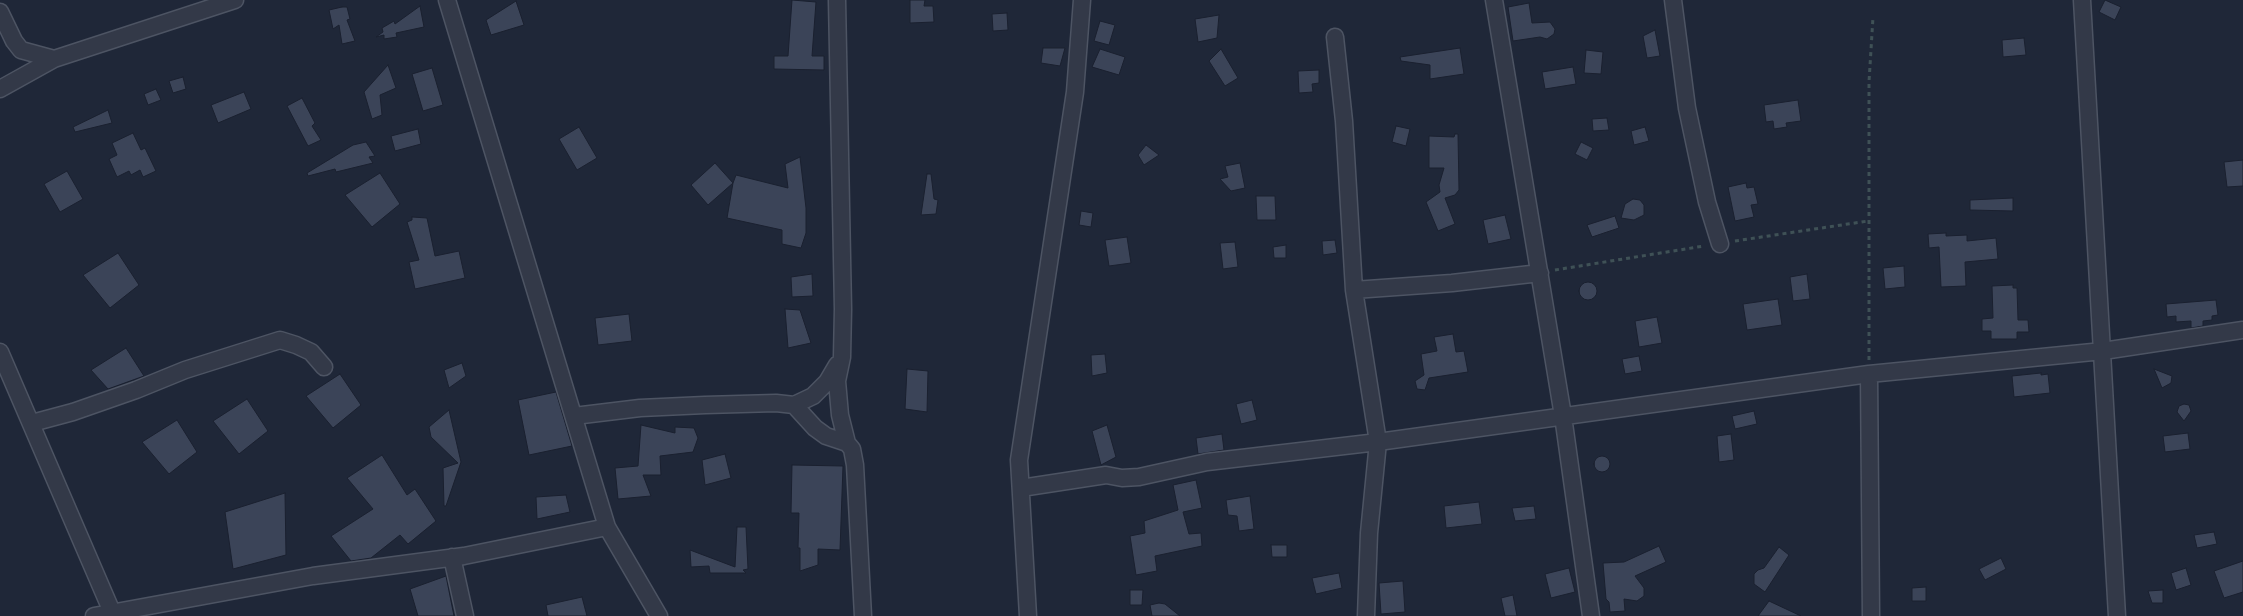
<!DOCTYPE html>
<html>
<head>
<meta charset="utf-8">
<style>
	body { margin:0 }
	canvas { display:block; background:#1f2738 }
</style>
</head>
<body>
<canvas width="2243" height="616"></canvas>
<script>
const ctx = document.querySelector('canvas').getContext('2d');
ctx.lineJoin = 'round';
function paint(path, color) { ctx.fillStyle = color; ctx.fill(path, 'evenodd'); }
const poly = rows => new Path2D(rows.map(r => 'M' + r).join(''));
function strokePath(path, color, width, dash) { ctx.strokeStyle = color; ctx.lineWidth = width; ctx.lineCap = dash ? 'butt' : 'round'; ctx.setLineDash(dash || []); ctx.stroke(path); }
const building = poly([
	[792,0,816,2,812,56,824,56,824,70,774,69,774,56,788,56,792,0],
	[910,0,925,0,924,6,933,6,934,22,910,23,910,0],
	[2105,0,2121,7,2115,20,2099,12,2105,0],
	[516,1,524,25,491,35,486,20,516,1],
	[1529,3,1532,23,1550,22,1555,29,1554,34,1547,39,1540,37,1513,41,1508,7,1529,3],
	[420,6,424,27,396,33,397,37,384,39,384,35,376,37,383,32,382,28,394,21,395,24,420,6],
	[342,7,347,7,350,19,347,20,355,41,342,44,339,25,333,29,329,10,342,7],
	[1007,13,1008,30,993,31,992,14,1007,13],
	[1219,15,1217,38,1198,42,1195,19,1219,15],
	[1100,21,1115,25,1109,45,1094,41,1100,21],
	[1655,30,1660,56,1647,58,1643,36,1655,30],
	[2024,38,2026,55,2003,57,2002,40,2024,38],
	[1043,48,1065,48,1060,66,1041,63,1043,48],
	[1460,48,1464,74,1430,79,1430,65,1401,61,1400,57,1460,48],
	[1100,49,1125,57,1119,75,1092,67,1100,49],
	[1221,49,1238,78,1225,86,1209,61,1221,49],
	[1586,50,1603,52,1601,74,1584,73,1586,50],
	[388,65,396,88,380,95,382,115,372,119,364,92,388,65],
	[1573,67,1576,84,1545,89,1542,72,1573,67],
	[432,68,443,105,423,111,412,74,432,68],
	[1319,70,1319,83,1312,84,1313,92,1299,93,1298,71,1319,70],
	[183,77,186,89,173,93,169,81,183,77],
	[156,89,161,100,148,105,144,94,156,89],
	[244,92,251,109,218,123,211,105,244,92],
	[302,98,315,123,312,126,321,140,308,146,287,106,302,98],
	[1798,100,1801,121,1786,123,1787,127,1774,129,1773,121,1766,122,1764,105,1798,100],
	[108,110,112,123,75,132,73,127,108,110],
	[1607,118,1609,130,1593,131,1592,119,1607,118],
	[1396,126,1410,129,1406,146,1392,142,1396,126],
	[579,127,597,158,577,170,559,139,579,127],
	[1645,127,1649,141,1634,145,1631,131,1645,127],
	[418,129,421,144,395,151,391,136,418,129],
	[133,133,141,150,145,148,156,171,143,177,140,170,131,175,129,171,117,177,109,159,117,155,112,143,133,133],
	[1455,134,1458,134,1459,190,1455,195,1445,198,1455,224,1438,231,1426,202,1440,192,1439,185,1444,168,1429,168,1429,136,1454,137,1455,134],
	[366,142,375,156,369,157,373,163,336,172,335,169,308,176,307,173,353,145,366,142],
	[1581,142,1593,148,1587,160,1575,154,1581,142],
	[1146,145,1159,155,1144,165,1138,155,1146,145],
	[800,157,806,208,806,233,801,248,782,244,782,230,727,218,733,183,736,175,788,188,785,164,800,157],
	[2243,160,2243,186,2227,187,2224,162,2243,160],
	[715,163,733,183,708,205,691,185,715,163],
	[1240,163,1245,188,1231,191,1220,179,1228,177,1225,166,1240,163],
	[67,171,83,199,60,212,44,184,67,171],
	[380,173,400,204,372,227,345,195,380,173],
	[927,174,931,174,934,199,938,200,936,214,921,215,927,174],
	[1746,183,1747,188,1754,187,1758,204,1751,205,1754,217,1735,221,1728,187,1746,183],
	[1256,196,1275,196,1276,220,1257,220,1256,196],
	[2013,198,2013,211,1970,210,1970,200,2013,198],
	[1633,199,1640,200,1644,205,1644,215,1634,220,1621,218,1625,204,1633,199],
	[1081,211,1093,213,1091,227,1079,225,1081,211],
	[1505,215,1511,239,1488,244,1483,220,1505,215],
	[1615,216,1619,228,1592,237,1587,225,1615,216],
	[412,217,427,218,435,256,459,251,465,278,415,289,409,262,419,260,407,222,412,220,412,217],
	[1946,233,1946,236,1967,235,1967,241,1996,238,1998,259,1965,262,1966,286,1941,287,1939,247,1929,248,1928,234,1946,233],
	[1127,237,1131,263,1109,266,1105,240,1127,237],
	[1335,240,1337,253,1323,255,1322,241,1335,240],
	[1235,242,1238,267,1223,269,1220,243,1235,242],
	[1286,245,1286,258,1274,258,1273,247,1286,245],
	[118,253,139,285,110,308,83,275,118,253],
	[1904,266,1905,287,1885,289,1883,268,1904,266],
	[812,274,813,296,792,297,791,277,812,274],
	[1807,274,1810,299,1793,301,1790,277,1807,274],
	'1579 291a9 9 0 1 1 18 0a9 9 0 1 1-18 0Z',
	[2013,285,2013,288,2017,288,2018,320,2028,320,2029,332,2017,332,2017,339,1991,339,1991,331,1982,331,1982,319,1993,318,1992,286,2013,285],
	[1778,299,1782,325,1747,330,1743,304,1778,299],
	[2216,300,2218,315,2212,316,2212,320,2203,321,2203,326,2191,328,2191,321,2176,322,2176,316,2167,317,2166,304,2216,300],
	[785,309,800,310,811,343,788,348,785,309],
	[629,314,632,341,598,345,595,318,629,314],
	[1657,317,1662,343,1639,347,1635,321,1657,317],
	[1453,334,1456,352,1464,351,1468,372,1429,378,1425,390,1417,389,1415,381,1424,375,1421,354,1437,351,1434,337,1453,334],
	[126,348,144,376,108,389,91,370,126,348],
	[1105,354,1107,373,1092,376,1091,355,1105,354],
	[1639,356,1642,371,1625,374,1622,359,1639,356],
	[462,363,466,376,449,388,444,370,462,363],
	[907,369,928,371,927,412,905,409,907,369],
	[2154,369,2172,376,2171,383,2162,388,2154,369],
	[2041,373,2041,375,2048,374,2050,393,2014,397,2012,376,2041,373],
	[340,374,361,405,333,428,306,396,340,374],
	[556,392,572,446,529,455,518,400,556,392],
	[247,399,268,431,239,454,213,421,247,399],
	[1252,400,1257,420,1241,424,1236,404,1252,400],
	[2184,404,2189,405,2191,411,2184,421,2177,412,2179,406,2184,404],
	[449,410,461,462,446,506,444,506,443,468,458,463,431,437,429,427,449,410],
	[1754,411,1757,424,1735,429,1732,416,1754,411],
	[177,420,197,452,169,474,142,442,177,420],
	[641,425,675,433,675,427,694,428,698,438,693,452,660,456,661,475,643,475,651,496,618,499,615,468,638,466,641,425],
	[1107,425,1116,457,1101,465,1092,431,1107,425],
	[2188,433,2190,449,2165,452,2163,436,2188,433],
	[1222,434,1224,450,1198,454,1196,438,1222,434],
	[1731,434,1734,460,1719,462,1717,436,1731,434],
	[725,454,731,478,705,485,702,460,725,454],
	[382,455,407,495,415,489,436,521,408,544,400,535,371,558,351,561,331,536,373,509,347,478,382,455],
	'1594 464a8 8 0 1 1 16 0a8 8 0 1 1-16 0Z',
	[792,465,843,466,840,550,818,549,818,565,800,571,800,548,798,548,799,513,791,513,792,465],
	[1196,480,1202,508,1183,512,1189,534,1201,533,1202,546,1155,556,1157,571,1136,575,1130,536,1145,533,1144,521,1178,510,1173,485,1196,480],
	[285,493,286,555,233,569,225,512,285,493],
	[566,495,570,512,537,519,536,497,566,495],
	[1250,496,1254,529,1239,531,1237,516,1228,515,1226,500,1250,496],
	[1479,502,1482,524,1446,528,1444,506,1479,502],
	[1534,506,1536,519,1515,521,1512,508,1534,506],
	[737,527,746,527,748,569,743,570,746,573,710,573,709,566,691,567,690,550,735,567,737,527],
	[2214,532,2217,544,2197,548,2194,535,2214,532],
	[1271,545,1287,545,1287,557,1272,557,1271,545],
	[1659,546,1666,562,1635,576,1644,588,1644,596,1637,601,1624,599,1625,611,1610,612,1609,602,1606,599,1603,563,1624,562,1659,546],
	[1779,547,1789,555,1765,592,1754,584,1754,574,1758,570,1764,568,1779,547],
	[2001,558,2006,569,1985,580,1979,569,2001,558],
	[2243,561,2243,592,2224,598,2214,571,2243,561],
	[1569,568,1575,592,1551,598,1545,574,1569,568],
	[2186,568,2191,585,2176,590,2171,573,2186,568],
	[1339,573,1342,588,1316,594,1312,578,1339,573],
	[446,576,454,616,418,616,410,589,446,576],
	[1403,581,1405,612,1381,614,1379,583,1403,581],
	[1926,587,1926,601,1912,601,1912,588,1926,587],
	[1130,590,1143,590,1142,605,1130,605,1130,590],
	[2163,590,2163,603,2152,603,2148,591,2163,590],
	[1513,595,1517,616,1505,616,1501,598,1513,595],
	[582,597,587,616,548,616,546,605,582,597],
	[1769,601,1801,616,1758,616,1769,601],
	[1159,603,1165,604,1180,616,1152,616,1150,605,1159,603]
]);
paint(building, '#3b4458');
strokePath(building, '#1a202f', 1);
const street = poly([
	[447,0,607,527,659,616],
	[837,0,843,309,842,357,837,381,840,415,847,443,852,449,855,465,863,616],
	[1494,0,1563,416,1591,616],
	[1673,0,1687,108,1707,202,1720,244],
	[2082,0,2117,616],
	[0,12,14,41,21,50,54,59],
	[1335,37,1344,121,1354,290,1378,442,1369,533,1366,616],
	[0,89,54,59,235,0],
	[1354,290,1452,283,1540,273],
	[0,352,112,612],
	[1869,374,1871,616],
	[794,405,815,428,826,436,847,443],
	[574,416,640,408,705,405,776,403,794,405,813,396,827,382,837,365],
	[32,423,73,412,136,390,185,370,280,340,296,345,311,352,324,367],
	[1021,488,1106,475,1122,478,1139,477,1207,462,1378,442,1869,374,2103,351,2243,330],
	[452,557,465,616],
	[94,616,313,576,464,556,607,527],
	[1028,616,1019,460,1075,92,1082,0]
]);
strokePath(street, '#4d5463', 19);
strokePath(poly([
	[1735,241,1868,221],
	[1555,270,1704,246],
	[1869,360,1869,82,1873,17]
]), '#3f5156', 3, [4, 4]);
strokePath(street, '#333948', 16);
</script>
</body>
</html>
